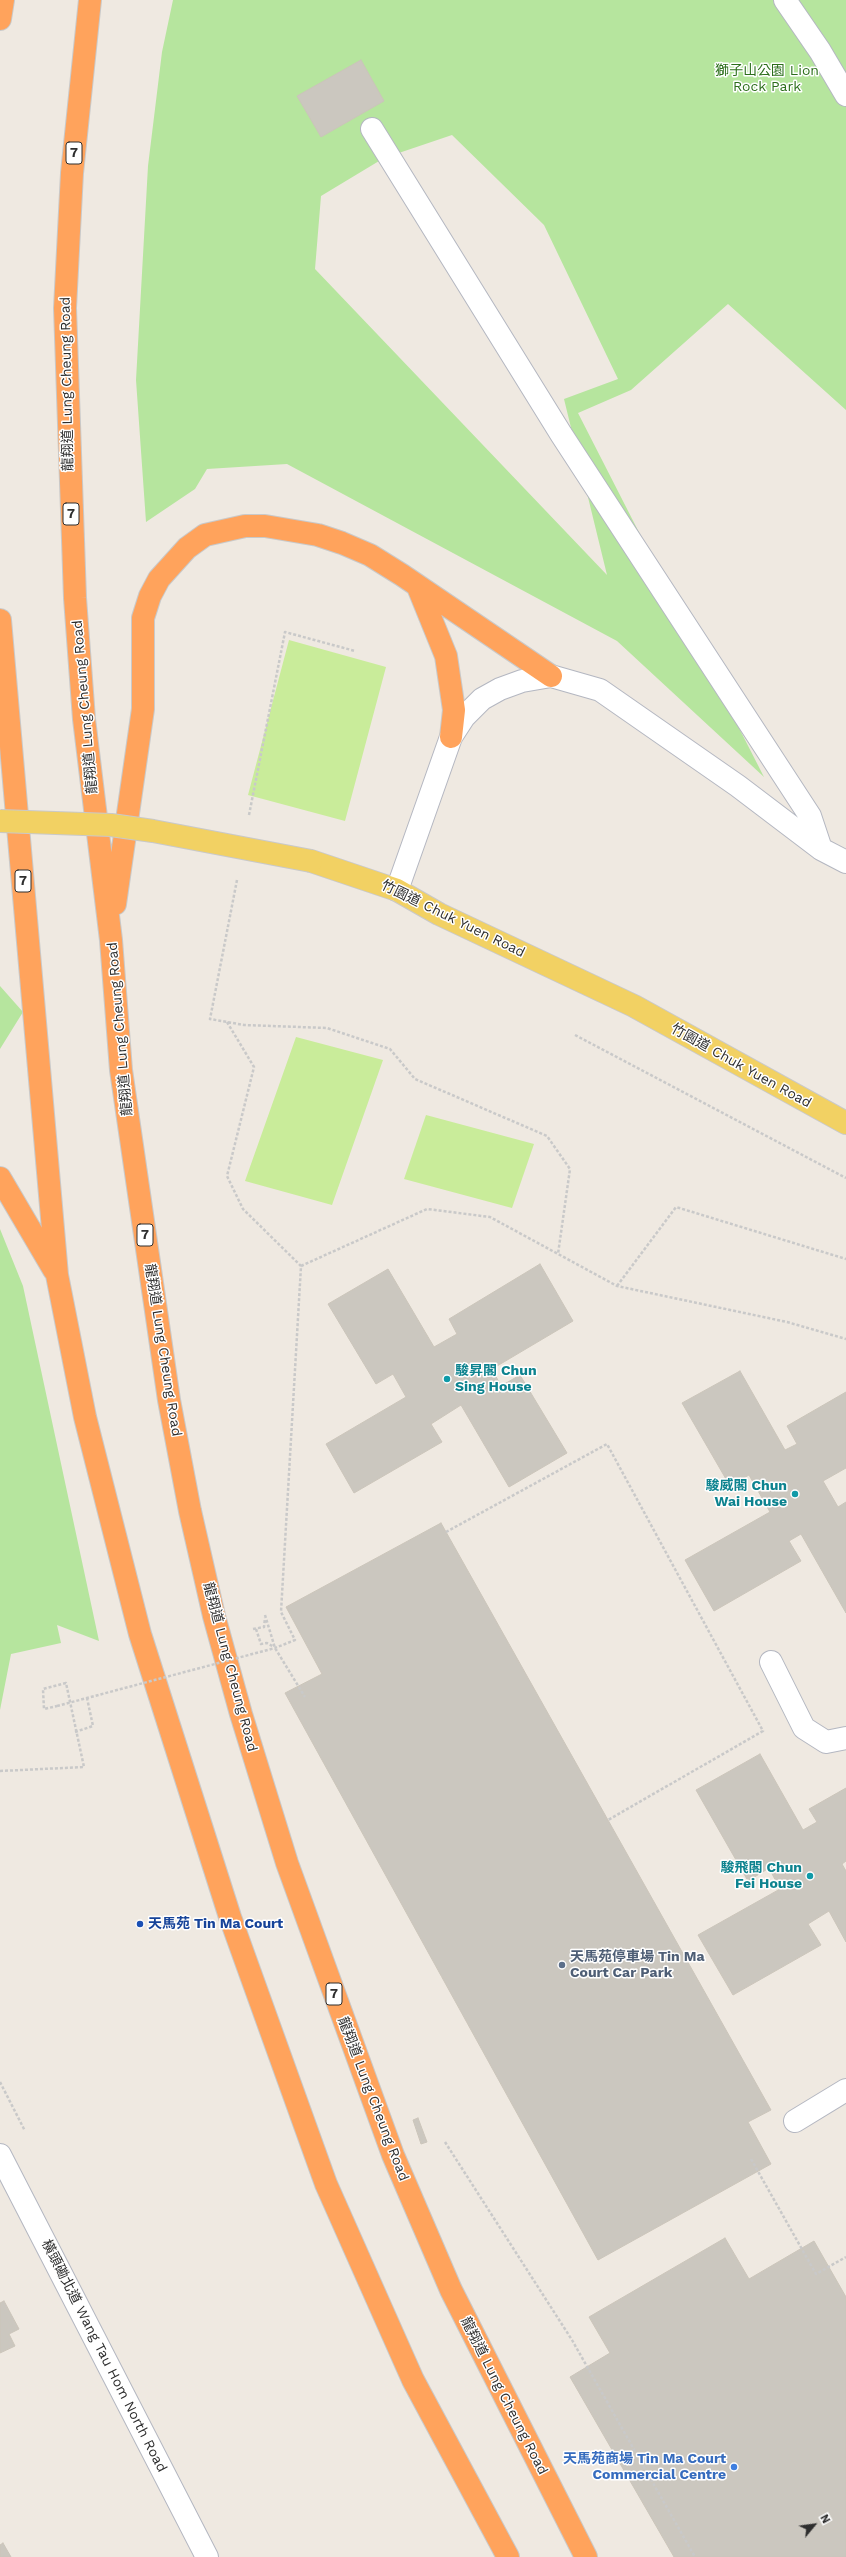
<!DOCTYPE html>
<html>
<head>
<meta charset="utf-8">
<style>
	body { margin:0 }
	#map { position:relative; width:846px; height:2557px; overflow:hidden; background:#efe9e1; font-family:"Work Sans",sans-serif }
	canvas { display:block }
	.north { position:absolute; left:794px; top:2505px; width:40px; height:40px; -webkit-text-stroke:3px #fff; paint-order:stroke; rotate:61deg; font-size:11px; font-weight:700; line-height:16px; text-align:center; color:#2e2e2e }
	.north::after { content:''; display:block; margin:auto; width:14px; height:18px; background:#2e2e2e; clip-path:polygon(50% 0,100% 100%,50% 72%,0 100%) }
</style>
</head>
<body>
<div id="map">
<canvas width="846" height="2557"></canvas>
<div class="north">N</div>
</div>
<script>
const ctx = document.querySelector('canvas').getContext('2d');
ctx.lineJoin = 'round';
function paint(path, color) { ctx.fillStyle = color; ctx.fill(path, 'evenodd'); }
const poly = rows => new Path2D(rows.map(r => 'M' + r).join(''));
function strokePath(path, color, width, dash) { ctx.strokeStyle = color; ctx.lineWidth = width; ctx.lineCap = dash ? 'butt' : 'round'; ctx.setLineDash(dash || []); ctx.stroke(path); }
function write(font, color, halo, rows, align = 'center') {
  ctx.font = font + ' "Work Sans","Noto Sans TC",sans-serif'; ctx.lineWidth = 3; ctx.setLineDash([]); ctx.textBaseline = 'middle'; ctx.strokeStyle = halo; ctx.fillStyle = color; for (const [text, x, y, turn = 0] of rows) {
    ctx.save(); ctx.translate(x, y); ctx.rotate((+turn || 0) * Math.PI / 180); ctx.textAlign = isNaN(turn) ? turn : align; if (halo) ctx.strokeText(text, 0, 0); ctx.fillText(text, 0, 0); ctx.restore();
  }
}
paint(poly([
	[173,0,846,0,846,410,728,304,631,390,578,413,764,777,617,641,287,464,207,469,195,489,146,522,136,380,148,166,162,52],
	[452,135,544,225,618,379,564,399,607,575,315,269,321,196,384,158],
	[0,986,23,1012,0,1049],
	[0,1229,23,1286,99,1641,57,1625,61,1643,11,1654,0,1710]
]), '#b6e59e');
paint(poly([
	[289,640,386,667,345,821,248,795],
	[296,1037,383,1060,332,1205,245,1181],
	[426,1115,534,1144,512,1208,404,1179]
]), '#c9ec9a');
const building = poly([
	[361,60,384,101,321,137,297,96,361,60],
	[540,1264,573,1321,492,1369,501,1386,520,1375,567,1453,509,1487,461,1405,431,1424,442,1442,354,1493,326,1444,406,1397,393,1374,376,1384,328,1304,388,1269,434,1347,457,1334,449,1319,540,1264],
	[740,1371,785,1450,797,1444,787,1426,846,1392,846,1468,823,1481,838,1507,846,1502,846,1613,801,1534,789,1541,801,1561,714,1611,685,1560,770,1512,749,1475,730,1486,682,1403,740,1371],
	[441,1523,771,2110,748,2122,771,2164,598,2260,285,1693,322,1674,286,1607,441,1523],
	[760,1754,803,1830,817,1822,809,1809,846,1788,846,1861,842,1864,846,1871,846,1942,829,1911,808,1924,821,1945,733,1995,698,1935,780,1889,769,1868,748,1881,696,1790,760,1754],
	[418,2118,427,2142,421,2144,413,2120,418,2118],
	[725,2238,749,2279,814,2241,846,2297,846,2557,674,2557,570,2377,610,2353,589,2317,725,2238],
	[4,2301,19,2329,9,2334,15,2346,0,2353,0,2303,4,2301],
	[3,2543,11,2557,0,2557,0,2545,3,2543]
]);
paint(building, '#cbc7bf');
strokePath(building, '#cbc5ba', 1);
const minor = poly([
	[785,0,820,51,846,95],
	[372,129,561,434,810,816,821,849],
	[397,890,451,737,464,717,482,699,500,689,522,681,551,676,600,690,738,786,821,849,846,862],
	[771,1662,804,1728,826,1742,846,1738],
	[795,2121,846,2090],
	[0,2155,207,2557]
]);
const major = poly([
	[311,861,397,890,439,914,634,1006,846,1123]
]);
const highway = poly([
	[90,0,72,173,65,308,75,598,84,719,111,940,121,1070,169,1400,190,1511,214,1616,241,1714,287,1863,393,2155,451,2290,586,2557],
	[0,19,3,0],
	[418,587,446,656,454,710,451,737],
	[0,620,57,1275,85,1417,140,1634,230,1917,326,2184,413,2380,508,2557],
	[115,904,143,709,143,618,150,596,159,579,187,548,205,535,245,526,265,526,318,535,342,543,370,555,402,575,551,676],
	[0,1178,54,1270]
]);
strokePath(minor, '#b4b7c1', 24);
strokePath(major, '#c9c9c9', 24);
strokePath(highway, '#c9c9c9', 24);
strokePath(poly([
	[249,815,285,632,355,651],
	[237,880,210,1019,244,1025,327,1028,390,1049,415,1079,547,1136,570,1169,558,1254],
	[227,1022,254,1067,227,1176,243,1209,301,1266,281,1612,295,1640,275,1648],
	[575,1035,846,1178],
	[301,1266,427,1209,490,1217,617,1286,787,1322,846,1339],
	[617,1286,676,1207,846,1259],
	[446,1532,607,1444,763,1731,608,1820],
	[265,1615,275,1648,305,1697],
	[253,1629,264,1627,265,1618],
	[256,1629,261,1644,267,1643,274,1647],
	[75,1732,93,1726,87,1698],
	[0,1771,84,1767,66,1683,43,1689,44,1709,57,1706],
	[0,2082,25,2131],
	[445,2142,572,2340,695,2557],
	[751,2159,816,2274,846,2257]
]), '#c9c9c9', 2.5, [3, 2]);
strokePath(minor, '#fff', 22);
strokePath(major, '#f2d163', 22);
strokePath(highway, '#ffa35c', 22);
const majorBridge = poly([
	[0,821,111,825,153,831,311,861]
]);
strokePath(majorBridge, '#c9c9c9', 24, []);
strokePath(poly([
	[57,1706,275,1648]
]), '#c9c9c9', 2.5, [3, 2]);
strokePath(majorBridge, '#f2d163', 22);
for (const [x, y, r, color] of [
	[447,1379,4,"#0f9aa8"],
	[795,1494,4,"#0f9aa8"],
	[810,1876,4,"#0f9aa8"],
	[140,1924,4,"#1a4fb4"],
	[562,1965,4,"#5c6f8a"],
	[734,2467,4,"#3f7fe0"]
]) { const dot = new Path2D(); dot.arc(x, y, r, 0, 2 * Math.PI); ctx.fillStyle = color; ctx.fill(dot); strokePath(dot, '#fff', 1.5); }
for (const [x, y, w] of [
	[74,153,16],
	[71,514,16],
	[23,881,16],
	[145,1235,16],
	[334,1994,16]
]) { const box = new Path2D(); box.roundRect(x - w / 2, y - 11, w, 22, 3); ctx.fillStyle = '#fff'; ctx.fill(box); strokePath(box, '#2e2e2e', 1); }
write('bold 13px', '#2e2e2e', null, [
	["7",74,153],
	["7",71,514],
	["7",23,881],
	["7",145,1235],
	["7",334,1994]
]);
write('14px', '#2c6e1b', '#fff', [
	["獅子山公園 Lion",767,71],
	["Rock Park",767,87]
]);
write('14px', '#2e2e2e', '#fff', [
	["龍翔道 Lung Cheung Road",67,384,-91],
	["龍翔道 Lung Cheung Road",85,707,-95],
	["竹園道 Chuk Yuen Road",453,919,26],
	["龍翔道 Lung Cheung Road",120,1029,-95],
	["竹園道 Chuk Yuen Road",741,1066,29],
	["龍翔道 Lung Cheung Road",163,1350,81],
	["龍翔道 Lung Cheung Road",230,1667,75],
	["龍翔道 Lung Cheung Road",373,2099,69],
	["橫頭磡北道 Wang Tau Hom North Road",104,2356,63],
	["龍翔道 Lung Cheung Road",504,2396,63]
]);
write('bold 14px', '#0d838f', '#fff', [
	["駿昇閣 Chun",455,1371,"left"],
	["Sing House",455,1387,"left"],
	["駿威閣 Chun",787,1486],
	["Wai House",787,1502],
	["駿飛閣 Chun",802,1868],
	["Fei House",802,1884]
], 'right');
write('bold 14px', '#164399', '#fff', [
	["天馬苑 Tin Ma Court",148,1924]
], 'left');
write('bold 14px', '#4e5e75', '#fff', [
	["天馬苑停車場 Tin Ma",570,1957],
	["Court Car Park",570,1973]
], 'left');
write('bold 14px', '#366cbe', '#fff', [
	["天馬苑商場 Tin Ma Court",726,2459],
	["Commercial Centre",726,2475]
], 'right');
</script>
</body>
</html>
